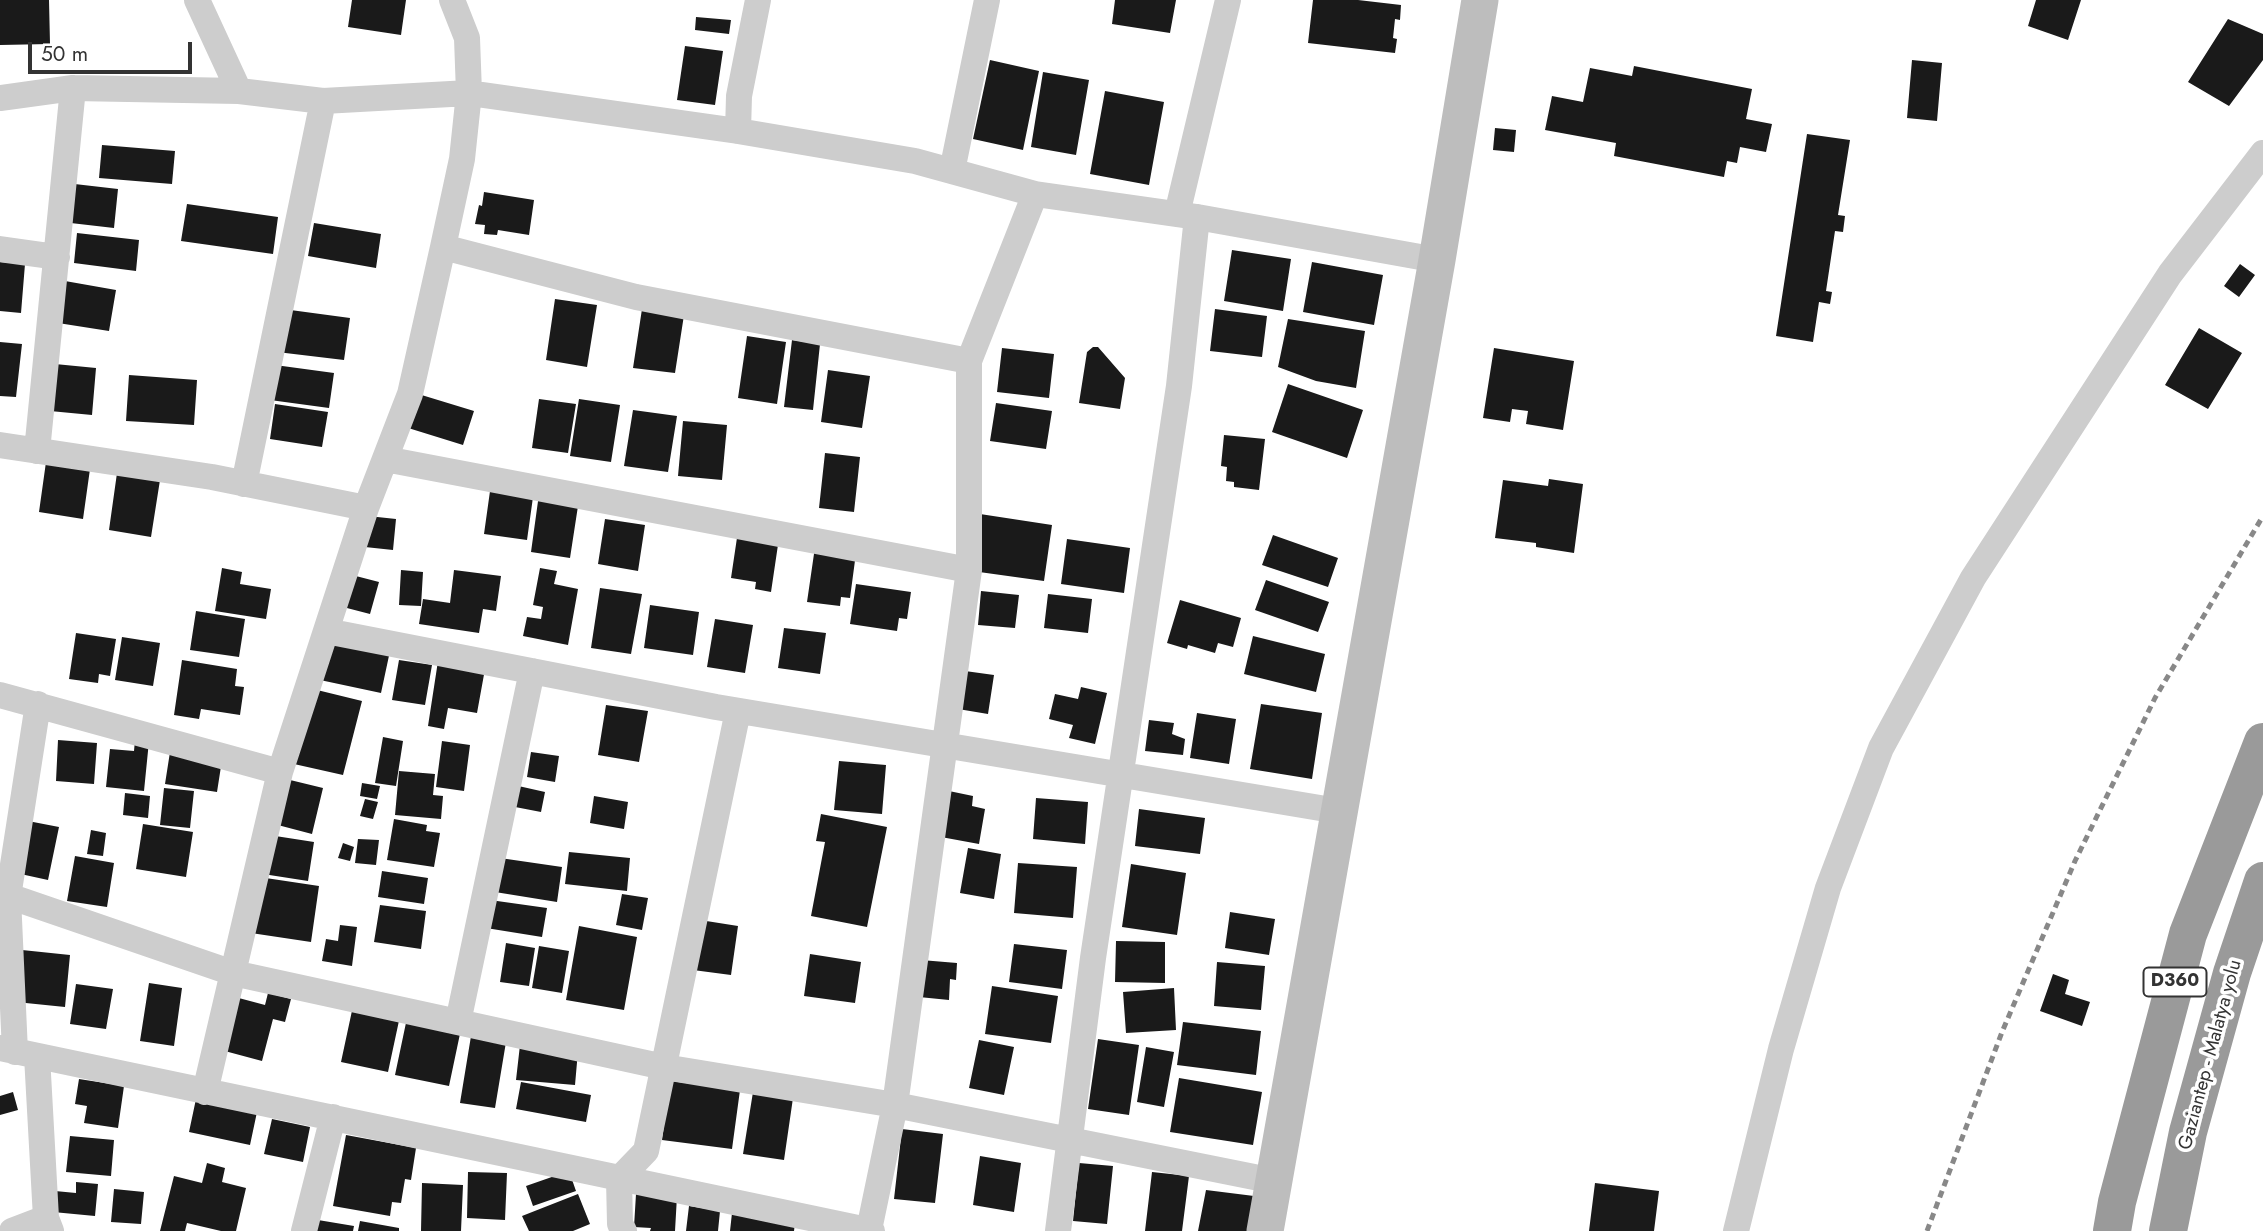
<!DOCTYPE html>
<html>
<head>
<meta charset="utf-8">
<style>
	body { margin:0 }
	#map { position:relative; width:2263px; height:1231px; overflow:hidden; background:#fff; font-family:Jost,sans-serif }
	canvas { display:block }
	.scale { position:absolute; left:28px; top:42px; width:164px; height:32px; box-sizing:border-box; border:4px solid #333; border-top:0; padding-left:9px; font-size:21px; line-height:24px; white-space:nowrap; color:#333; -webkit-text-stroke:5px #fff; paint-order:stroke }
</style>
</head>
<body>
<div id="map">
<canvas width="2263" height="1231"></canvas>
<div class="scale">50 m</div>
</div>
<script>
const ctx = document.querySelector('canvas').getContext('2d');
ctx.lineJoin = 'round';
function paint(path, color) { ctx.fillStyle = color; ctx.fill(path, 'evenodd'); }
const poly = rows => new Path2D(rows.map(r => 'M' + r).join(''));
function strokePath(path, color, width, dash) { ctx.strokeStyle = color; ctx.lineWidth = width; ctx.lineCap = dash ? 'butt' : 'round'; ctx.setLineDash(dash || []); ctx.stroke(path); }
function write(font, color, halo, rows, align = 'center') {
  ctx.font = font + ' Jost,sans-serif'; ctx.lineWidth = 7; ctx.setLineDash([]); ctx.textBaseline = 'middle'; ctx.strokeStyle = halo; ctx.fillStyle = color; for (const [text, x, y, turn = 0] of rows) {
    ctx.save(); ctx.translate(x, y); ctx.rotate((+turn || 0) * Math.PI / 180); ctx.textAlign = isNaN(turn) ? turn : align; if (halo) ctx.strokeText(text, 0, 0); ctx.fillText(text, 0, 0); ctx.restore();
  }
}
paint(poly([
	[0,0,49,0,50,44,0,45],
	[352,0,406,0,401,35,348,27],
	[1115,0,1176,0,1170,33,1112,24],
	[1313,0,1358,0,1401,5,1400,20,1395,19,1393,38,1397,39,1395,53,1308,43],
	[2036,0,2081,0,2068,40,2028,26],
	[696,17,731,20,729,34,695,30],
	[2228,19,2263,34,2263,60,2229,106,2188,82],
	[685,46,723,51,715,105,677,100],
	[990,60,1039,71,1023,150,973,139],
	[1912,60,1942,63,1937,121,1907,118],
	[1634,66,1752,89,1746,119,1772,124,1766,152,1740,147,1737,163,1727,161,1724,177,1614,156,1616,143,1545,130,1552,96,1583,102,1590,68,1632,76],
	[1043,72,1089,80,1076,155,1031,147],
	[1105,91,1164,102,1149,185,1090,174],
	[1495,128,1516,130,1514,152,1493,150],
	[1807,134,1850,140,1838,215,1845,216,1843,232,1835,231,1826,291,1832,292,1830,304,1819,302,1813,342,1776,336],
	[102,145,175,151,172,184,99,178],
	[66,183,118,189,114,228,62,222],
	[484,192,534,200,529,235,498,230,497,235,484,234,485,225,475,224,479,205,482,206],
	[187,204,278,217,273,254,181,241],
	[314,223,381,234,376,268,308,256],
	[77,233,139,240,136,271,74,263],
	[1232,250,1291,259,1283,311,1224,301],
	[0,262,25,264,21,313,0,311],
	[1312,262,1383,275,1374,325,1303,312],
	[2240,264,2255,275,2239,297,2224,286],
	[65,281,116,290,109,331,58,323],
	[555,299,597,305,587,367,546,360],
	[283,309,350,318,344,360,277,352],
	[642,309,684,315,675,373,633,368],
	[1215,309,1267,316,1262,357,1210,351],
	[1288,319,1365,331,1356,388,1316,381,1278,367],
	[2199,328,2242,353,2208,409,2165,385],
	[747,336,786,342,777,404,738,398],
	[792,340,820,344,813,410,784,407],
	[0,342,22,344,16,397,0,396],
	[1093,347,1098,347,1125,378,1120,409,1079,403,1087,352],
	[1002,348,1054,354,1049,398,997,392],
	[1494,348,1574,361,1563,430,1526,424,1528,411,1512,409,1510,422,1483,418],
	[55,364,96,368,92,415,50,411],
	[275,365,334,373,329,408,270,400],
	[828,370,870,376,862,428,821,422],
	[129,375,197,380,194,425,126,421],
	[1288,384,1363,410,1347,458,1272,432],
	[415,393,474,411,463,445,405,427],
	[539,399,576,404,568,453,532,448],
	[579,399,620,405,611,462,570,456],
	[996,403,1052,411,1046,449,990,441],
	[275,404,328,412,322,447,270,439],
	[633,410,677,416,668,472,624,466],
	[683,421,727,425,722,480,678,476],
	[1224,435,1265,439,1259,490,1234,487,1234,482,1226,481,1227,467,1221,466],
	[825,453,860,457,854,512,819,508],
	[46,462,90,469,83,519,39,512],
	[117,473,160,480,151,537,109,530],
	[1549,479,1583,484,1574,553,1536,547,1536,543,1495,538,1503,480,1548,486],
	[491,484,534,490,527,540,484,534],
	[539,494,578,506,570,558,531,552],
	[980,514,1052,525,1044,581,972,571],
	[368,516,396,519,393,550,365,547],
	[605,519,645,525,638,571,598,564],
	[738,531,779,538,771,592,755,589,756,582,731,578],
	[1273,535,1338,558,1328,587,1262,565],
	[1067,539,1130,548,1124,593,1061,584],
	[815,547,856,553,850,598,841,597,840,606,807,602],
	[222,568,242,572,240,584,271,589,266,619,215,611],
	[540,568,557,571,554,584,578,589,568,645,523,636,527,617,541,619,543,607,533,605],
	[401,570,423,572,421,606,399,605],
	[454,570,501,576,496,611,483,609,479,633,419,624,423,599,450,603],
	[352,575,379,582,370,614,343,607],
	[1266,580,1329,602,1318,632,1255,610],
	[856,584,911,592,907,619,899,618,897,631,850,624],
	[600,588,642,594,631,654,591,648],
	[981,591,1019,595,1015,628,978,625],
	[1048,594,1092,599,1088,633,1044,628],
	[1180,600,1241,618,1233,647,1218,643,1215,653,1188,645,1187,649,1167,643],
	[650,605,699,612,693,655,644,648],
	[196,611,245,619,239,657,190,650],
	[715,619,753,625,745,673,707,667],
	[784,628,826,633,820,674,778,668],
	[76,633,116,639,110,676,99,674,98,683,69,679],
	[1253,636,1325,654,1316,692,1244,674],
	[122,637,160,643,153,686,115,680],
	[329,638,390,651,381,693,320,680],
	[182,660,237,669,235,686,244,687,240,715,201,709,199,719,174,715],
	[399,660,432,665,425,705,392,700],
	[438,661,485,669,477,713,448,708,444,729,428,726],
	[965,671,994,675,988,714,958,709],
	[1081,687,1107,693,1095,744,1069,738,1073,725,1049,719,1055,694,1078,699],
	[313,689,362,701,343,775,294,764],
	[1261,704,1322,713,1312,779,1250,769],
	[606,705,648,711,639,762,598,755],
	[1197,713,1236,719,1229,764,1190,758],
	[1149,720,1174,723,1172,734,1185,739,1183,755,1145,751],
	[383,737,403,741,396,786,375,783],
	[58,740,97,743,94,784,56,781],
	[135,740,149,741,144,791,106,787,110,749,134,751],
	[442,741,470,745,464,791,436,787],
	[170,752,222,760,217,792,165,784],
	[531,752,559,756,555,782,527,777],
	[839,761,886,765,882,814,834,810],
	[399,771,435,774,433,795,443,796,441,819,395,815],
	[286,779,323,788,312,834,274,824],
	[362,783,380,786,377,799,360,796],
	[514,785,545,792,541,812,510,806],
	[164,788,194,791,190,828,160,825],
	[949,791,973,796,972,806,985,809,979,844,941,837],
	[125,793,150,796,148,818,123,815],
	[594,796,628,802,624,829,590,823],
	[1036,798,1088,802,1085,844,1033,839],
	[365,799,378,802,373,819,360,816],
	[1139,809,1205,818,1200,854,1135,846],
	[821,814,887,827,867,927,811,916,825,842,816,841],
	[394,819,427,825,426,831,440,833,434,867,387,860],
	[28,821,59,827,48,880,16,873],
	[143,824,193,832,186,877,136,869],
	[91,830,106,833,103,856,87,854],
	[269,835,314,842,308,881,263,874],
	[358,839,379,840,376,865,355,863],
	[343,843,354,847,350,861,338,858],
	[968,848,1001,854,994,899,960,893],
	[569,852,630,858,627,891,565,884],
	[75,856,114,863,107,907,67,901],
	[500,858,562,867,557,902,495,892],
	[1018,863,1077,867,1073,918,1014,913],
	[1131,864,1186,873,1177,935,1122,927],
	[382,871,428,878,424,904,378,897],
	[259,877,319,886,311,942,251,933],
	[622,894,648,898,642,930,616,925],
	[490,900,547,908,542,937,486,928],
	[380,905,426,911,421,949,374,942],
	[1230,912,1275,919,1269,955,1225,948],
	[700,920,738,926,731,975,693,970],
	[340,925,357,927,352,966,322,961,326,939,338,941],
	[579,926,637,937,624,1010,566,1000],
	[1116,941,1165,942,1165,983,1115,982],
	[506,943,535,948,529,986,500,982],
	[1014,944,1067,950,1062,989,1009,982],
	[539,946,569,951,562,993,532,988],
	[22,950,70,955,65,1007,16,1002],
	[810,954,861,962,855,1003,804,996],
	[921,960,957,963,956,980,950,979,949,1000,919,997],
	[1217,962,1265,966,1261,1010,1214,1006],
	[2053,974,2069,980,2065,994,2090,1002,2082,1026,2040,1011],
	[149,983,182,988,174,1046,140,1041],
	[76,984,113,989,106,1029,70,1024],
	[992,986,1058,996,1051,1043,985,1034],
	[1174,988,1176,1030,1126,1033,1123,992],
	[268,993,291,999,285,1022,273,1019,262,1061,221,1050,235,997,265,1005],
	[353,1006,400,1016,388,1072,341,1062],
	[407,1018,461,1029,449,1086,395,1075],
	[1183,1022,1261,1031,1256,1075,1177,1065],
	[472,1030,507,1036,495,1108,460,1103],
	[1098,1039,1139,1045,1129,1115,1088,1109],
	[979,1040,1014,1047,1004,1095,969,1088],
	[520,1045,578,1051,575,1085,516,1080],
	[1146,1047,1174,1052,1164,1107,1137,1102],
	[1179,1078,1262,1092,1253,1145,1170,1132],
	[79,1079,124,1086,118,1128,84,1123,87,1106,75,1104],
	[670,1081,740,1090,732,1149,662,1140],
	[521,1082,591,1095,586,1122,516,1109],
	[13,1092,18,1110,0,1115,0,1096],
	[753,1092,793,1098,784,1160,743,1154],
	[196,1099,257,1112,250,1145,189,1132],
	[272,1119,310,1127,303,1162,264,1154],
	[902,1129,943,1134,935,1203,894,1199],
	[346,1135,416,1148,411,1180,405,1179,401,1203,392,1202,390,1216,333,1206],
	[70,1136,114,1140,111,1176,66,1172],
	[980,1156,1021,1163,1014,1212,973,1205],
	[207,1163,225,1168,222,1182,246,1188,236,1231,221,1231,187,1223,185,1231,160,1231,174,1176,202,1183],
	[1079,1163,1113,1166,1107,1224,1073,1221],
	[569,1171,576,1191,533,1206,526,1186],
	[468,1172,507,1173,505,1220,467,1218],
	[1152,1172,1189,1176,1182,1231,1145,1231],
	[76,1182,98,1184,95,1216,53,1212,55,1191,76,1193],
	[422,1183,463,1185,461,1231,421,1231],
	[1595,1183,1659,1191,1654,1231,1589,1231],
	[114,1189,144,1192,141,1224,111,1222],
	[1206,1190,1254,1196,1250,1231,1198,1231],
	[578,1194,590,1224,573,1231,529,1231,522,1216],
	[636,1194,677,1196,675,1231,650,1231,651,1228,634,1227],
	[689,1206,720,1211,718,1231,686,1231],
	[732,1213,795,1223,794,1231,730,1231],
	[318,1220,354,1226,353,1231,316,1231],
	[360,1221,399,1228,399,1231,358,1231]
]), '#1a1a1a');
strokePath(poly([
	[197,0,239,91],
	[0,98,73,88,239,91,323,101,469,93,738,131,915,161,1035,194,1197,217,1437,260],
	[738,131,739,96,758,0],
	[952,171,987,0],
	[1177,214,1228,0],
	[443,247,636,297,969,361],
	[0,249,57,257],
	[0,445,212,477,366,508],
	[37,451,73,88],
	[385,459,969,570],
	[244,484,323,101],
	[326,631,716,707,1338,811],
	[0,695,280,772],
	[0,893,233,973,664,1067,895,1105,1274,1181],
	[458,1022,532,671],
	[0,1048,872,1231],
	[15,1052,8,897,38,704],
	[37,1056,46,1218,51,1231],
	[205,1092,280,772,366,508,410,394,443,247,462,159,469,93,467,38,452,0],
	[869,1230,895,1105,969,570,969,361,1035,194],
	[12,1231,46,1218],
	[304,1231,333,1117],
	[624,1231,620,1224,619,1179,646,1151,738,711],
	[1058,1231,1093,958,1179,386,1197,217],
	[1736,1231,1781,1049,1828,888,1881,748,1973,578,2170,274,2263,153]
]), '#cdcdcd', 26);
strokePath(poly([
	[1265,1231,1437,260,1480,0]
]), '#bdbdbd', 37);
strokePath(poly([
	[2112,1231,2117,1202,2188,934,2263,742],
	[2168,1231,2188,1132,2232,973,2263,881]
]), '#9a9a9a', 38);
strokePath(poly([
	[1927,1231,2002,1032,2075,861,2155,698,2263,516]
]), '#888', 5, [7, 5]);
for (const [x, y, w] of [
	[2175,982,63]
]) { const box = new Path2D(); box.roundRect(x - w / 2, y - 14.5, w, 29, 5); ctx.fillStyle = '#fff'; ctx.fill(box); strokePath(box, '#333', 2); }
write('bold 18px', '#333', null, [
	["D360",2175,982]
]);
write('19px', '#333', '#fff', [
	["Gaziantep - Malatya yolu",2211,1055,-75]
]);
</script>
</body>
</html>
